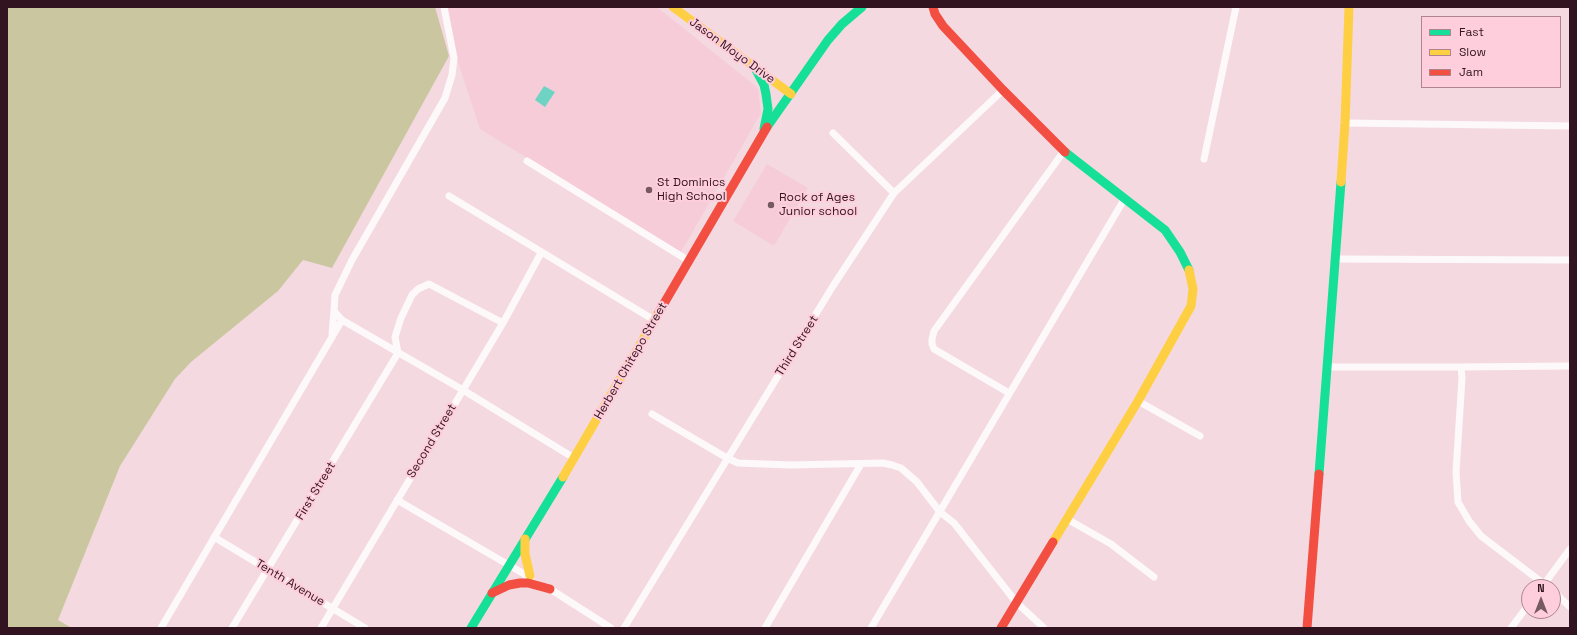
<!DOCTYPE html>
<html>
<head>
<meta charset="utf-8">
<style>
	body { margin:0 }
	#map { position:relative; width:1577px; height:635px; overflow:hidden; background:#f4d9e1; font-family:"Space Grotesk",sans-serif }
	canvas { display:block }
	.frame { position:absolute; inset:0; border:8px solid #31141f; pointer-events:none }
	.legend { position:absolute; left:1421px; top:16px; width:140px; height:72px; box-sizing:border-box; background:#ffcedc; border:1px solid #ad8490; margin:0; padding:5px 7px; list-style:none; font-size:12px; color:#31141f }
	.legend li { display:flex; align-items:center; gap:8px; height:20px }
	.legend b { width:20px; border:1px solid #ad8490 }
	.north { position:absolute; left:1521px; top:579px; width:40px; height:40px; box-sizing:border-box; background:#ffcedc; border:1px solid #ad8490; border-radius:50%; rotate:0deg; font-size:11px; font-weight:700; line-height:16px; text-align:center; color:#31141f }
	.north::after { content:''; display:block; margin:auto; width:14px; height:18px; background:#755963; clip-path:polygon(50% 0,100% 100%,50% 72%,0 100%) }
</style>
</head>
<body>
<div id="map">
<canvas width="1577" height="635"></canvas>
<div class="frame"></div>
<ul class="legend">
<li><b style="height:5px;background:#16e098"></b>Fast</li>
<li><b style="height:5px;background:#ffcf43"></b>Slow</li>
<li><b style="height:5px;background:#f24e42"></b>Jam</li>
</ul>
<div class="north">N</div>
</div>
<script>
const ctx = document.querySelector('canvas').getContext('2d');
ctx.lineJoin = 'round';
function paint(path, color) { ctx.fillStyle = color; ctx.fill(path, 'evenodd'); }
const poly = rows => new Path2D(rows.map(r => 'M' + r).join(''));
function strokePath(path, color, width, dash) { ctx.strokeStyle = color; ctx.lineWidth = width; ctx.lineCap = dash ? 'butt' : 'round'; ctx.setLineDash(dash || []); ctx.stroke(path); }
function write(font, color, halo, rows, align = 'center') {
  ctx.font = font + ' "Space Grotesk",sans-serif'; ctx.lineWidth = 4; ctx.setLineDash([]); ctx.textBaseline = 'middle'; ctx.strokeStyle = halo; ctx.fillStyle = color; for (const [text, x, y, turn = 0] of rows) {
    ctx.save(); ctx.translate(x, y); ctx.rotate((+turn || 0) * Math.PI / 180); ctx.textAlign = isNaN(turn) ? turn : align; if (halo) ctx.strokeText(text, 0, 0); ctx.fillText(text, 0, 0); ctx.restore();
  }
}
paint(poly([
	[447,7,657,7,758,88,761,113,681,252,480,129,458,62],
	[767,164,808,188,774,246,733,221]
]), '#f6ccd9');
paint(poly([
	[7,7,435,7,449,56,332,268,303,260,278,291,191,362,175,379,120,466,58,620,70,627,69,628,7,628]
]), '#cac7a0');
paint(poly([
	[544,86,555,92,545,107,535,100]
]), '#6ed3c3');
strokePath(poly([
	[444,7,454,58,452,75,445,98,352,260,335,295,334,311,342,320,463,390,574,458],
	[1345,123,1570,126],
	[833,133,894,193],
	[1204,159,1236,7],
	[527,161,689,261],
	[449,196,654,320],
	[1335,259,1570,260],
	[332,334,334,311],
	[1328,367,1461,367,1462,378,1456,472,1458,502,1469,521,1481,536,1548,587],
	[1461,367,1570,366],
	[1009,393,934,349,932,344,932,339,934,331,1064,151],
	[1138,401,1200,436],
	[652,414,727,458,738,463,790,465,883,463,892,465,901,468,917,482,940,512,954,523,1016,602,1044,628],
	[397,500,531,578],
	[1067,519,1111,544,1154,577],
	[214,537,365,628],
	[547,587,611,628],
	[1542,587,1570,549],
	[1553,591,1570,607],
	[161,628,342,320],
	[232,628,398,353,395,337,401,318,412,295,418,289,429,284,503,323],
	[321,628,503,323,541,253],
	[624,628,833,286,894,193,1003,90],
	[765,628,861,464],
	[871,628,1125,198],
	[1511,628,1529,604]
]), '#fdf9fa', 7);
strokePath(poly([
	[756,70,764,85,766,94,768,109,764,129],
	[767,127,828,40,842,24,862,7],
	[1065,152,1165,230,1180,252,1189,270],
	[1319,474,1341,182],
	[471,628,563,477]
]), '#16e098', 9);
strokePath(poly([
	[673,7,791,94],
	[1341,182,1345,123,1349,7],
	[563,477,659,312],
	[525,539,525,554,530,576],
	[1053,542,1138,401,1191,306,1193,289,1189,270]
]), '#ffcf43', 9);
strokePath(poly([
	[933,7,935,14,943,26,1003,90,1065,152],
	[659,312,767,127],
	[492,593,509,585,520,583,528,583,550,589],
	[1001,628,1053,542],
	[1307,628,1319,474]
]), '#f24e42', 9);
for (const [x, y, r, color] of [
	[649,190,4,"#755963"],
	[771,205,4,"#755963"]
]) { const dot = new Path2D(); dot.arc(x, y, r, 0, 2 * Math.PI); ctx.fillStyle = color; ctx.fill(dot); strokePath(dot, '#ffcedc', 1.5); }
write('12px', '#31141f', '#ffcedc', [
	["Jason Moyo Drive",732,51,36],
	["Third Street",797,346,-58],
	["Herbert Chitepo Street",631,361,-60],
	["Second Street",432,441,-59],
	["First Street",316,491,-59],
	["Tenth Avenue",290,583,31]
]);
write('12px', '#31141f', '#ffcedc', [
	["St Dominics",657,183],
	["High School",657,197],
	["Rock of Ages",779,198],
	["Junior school",779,212]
], 'left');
</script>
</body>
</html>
